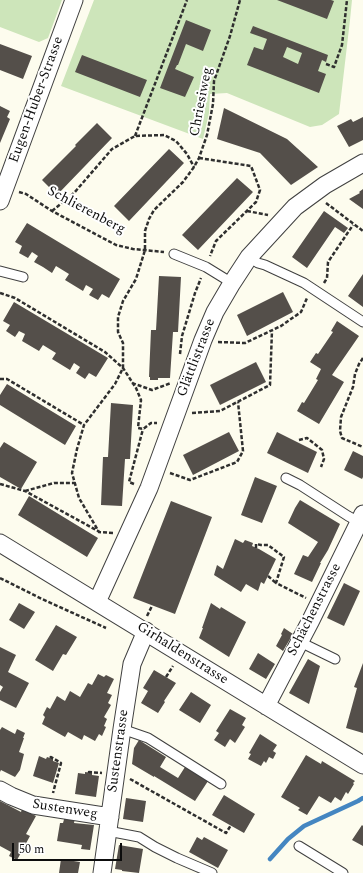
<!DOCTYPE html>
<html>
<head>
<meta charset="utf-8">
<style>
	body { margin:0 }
	#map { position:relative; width:363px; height:873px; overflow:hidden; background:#fdfcee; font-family:Spectral,serif }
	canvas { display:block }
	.scale { position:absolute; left:12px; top:843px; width:110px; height:18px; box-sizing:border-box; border:2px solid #0d0d0d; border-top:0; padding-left:5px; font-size:12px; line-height:14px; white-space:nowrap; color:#0d0d0d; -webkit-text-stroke:3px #fff; paint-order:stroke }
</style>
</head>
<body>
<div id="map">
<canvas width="363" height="873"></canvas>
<div class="scale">50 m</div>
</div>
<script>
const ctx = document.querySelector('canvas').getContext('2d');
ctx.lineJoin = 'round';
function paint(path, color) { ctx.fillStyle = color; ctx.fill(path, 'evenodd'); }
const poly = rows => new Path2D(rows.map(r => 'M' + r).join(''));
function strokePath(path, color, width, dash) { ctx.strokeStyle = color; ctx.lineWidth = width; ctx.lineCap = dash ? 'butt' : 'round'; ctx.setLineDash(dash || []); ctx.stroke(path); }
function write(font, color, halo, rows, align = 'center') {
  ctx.font = font + ' Spectral,serif'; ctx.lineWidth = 4; ctx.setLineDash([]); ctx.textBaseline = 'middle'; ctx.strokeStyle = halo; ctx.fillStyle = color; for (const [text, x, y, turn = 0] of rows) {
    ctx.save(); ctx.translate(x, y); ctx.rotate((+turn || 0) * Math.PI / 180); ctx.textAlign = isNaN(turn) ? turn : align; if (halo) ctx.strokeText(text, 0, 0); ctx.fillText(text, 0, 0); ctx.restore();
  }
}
paint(poly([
	[0,0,62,0,48,38,39,42,0,27],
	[94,0,352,0,350,20,339,114,322,125,310,127,227,93,210,94,209,113,203,139,61,86]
]), '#cde5ba');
strokePath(poly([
	[270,859,288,839,304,826,358,801,363,798]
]), '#4486c1', 4.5);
paint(poly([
	[277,0,331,0,334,1,327,19],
	[186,20,211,30,203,51,186,44,178,65,177,65,175,69,194,77,185,97,160,88],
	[253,26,328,55,326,62,322,60,318,71,326,74,319,93,247,65,254,47,263,50,267,39,250,33],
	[287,47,302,53,298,64,283,57],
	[0,44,32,56,23,79,0,70],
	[82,55,147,80,140,97,75,72],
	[0,106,10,111,7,117,10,119,0,143],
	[224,108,287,139,318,167,291,185,260,153,217,139],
	[363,117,363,140,349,147,337,126,351,119,353,122],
	[97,123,112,138,57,195,42,180,76,146,75,145],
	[169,149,184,163,129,221,114,206],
	[237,178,253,192,198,250,182,235],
	[363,189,363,209,349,199,360,193,359,192],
	[324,211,348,228,344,233,335,227,307,268,292,257],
	[27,223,120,279,109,298,102,294,98,300,89,295,93,289,86,285,83,291,65,280,69,274,56,266,52,273,43,267,34,262,38,256,32,252,28,258,19,253,22,246,15,242],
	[363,274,363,307,348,296],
	[159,276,181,277,178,332,173,332,170,378,158,378,158,380,150,380,150,377,149,377,151,330,156,330],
	[283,292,293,312,247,336,237,315],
	[14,302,108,358,96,377,89,373,85,379,76,373,80,367,74,363,70,370,52,359,56,353,43,345,39,351,22,341,25,334,19,331,15,337,6,331,10,325,3,321],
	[337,321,359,336,332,375,344,382,319,424,297,411,302,402,304,403,318,380,316,379,321,369,310,362,316,353,318,354,333,332,331,331],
	[256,362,266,382,220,405,210,385],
	[7,384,76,426,65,445,0,405,0,395],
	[111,403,133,405,130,459,125,459,122,506,101,505,103,457,108,457],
	[229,432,239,451,193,475,183,455],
	[277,432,317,452,308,473,267,453],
	[4,442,37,462,21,489,0,477,0,448],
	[353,451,363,456,363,477,362,479,344,470],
	[255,477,277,486,262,523,241,515],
	[29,496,98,538,87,557,18,515],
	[300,500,340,524,328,550,320,563,321,563,312,582,294,574,303,555,308,557,318,542,288,523,295,508],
	[171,501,212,517,175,614,133,598],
	[235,539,243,543,245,540,253,543,252,546,259,549,276,559,264,584,261,582,258,591,246,584,241,592,214,575,217,565,223,569],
	[344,583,360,591,344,626,327,618],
	[19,603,35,612,24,629,9,620],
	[211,603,220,609,221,607,246,622,229,657,199,638,203,628,202,628],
	[56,625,77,637,66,655,63,654,53,671,35,660],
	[284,628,293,634,283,651,276,646,282,635,281,634],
	[0,647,16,655,8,672,29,683,16,708,0,700,0,692,3,687,0,685],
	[258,653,275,664,266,679,249,669],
	[308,659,320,666,309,704,289,693],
	[363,663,363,733,346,728,357,688,354,687],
	[154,670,176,683,164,701,165,702,158,713,141,703,148,691,143,688],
	[98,674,104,677,106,675,114,679,107,693,112,695,108,703,111,705,104,717,107,719,104,726,106,727,102,736,99,734,95,741,84,735,82,740,68,732,65,737,42,724,45,717,43,715,47,707,50,709,57,696,65,701,70,691,80,697,88,683,92,685],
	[191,692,211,705,200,723,179,710],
	[230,709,246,718,242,725,245,727,235,743,230,739,225,747,214,740,219,733,216,731],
	[2,727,15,734,17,729,25,733,23,738,24,738,19,752,24,754,20,770,15,777,1,770,0,772,0,730],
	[260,734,277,745,273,751,276,753,273,759,269,757,266,763,264,761,261,766,248,759,251,754,249,753],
	[139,740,166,757,160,767,178,778,185,767,208,781,195,801,154,776,154,777,132,764,134,748],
	[306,755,321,764,322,761,355,781,353,783,354,784,348,794,346,792,341,801,335,797,331,803,319,796,307,815,298,810,300,808,281,797],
	[39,756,46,759,47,757,53,759,53,761,59,763,53,783,33,776],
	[85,772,92,773,92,775,99,776,96,797,75,794,78,773,85,774],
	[224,795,255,814,244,833,212,815],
	[126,798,146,801,143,822,123,819],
	[0,801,21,812,22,809,36,816,26,834,30,836,17,860,9,856,11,852,0,846],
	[65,816,75,818,74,823,94,825,90,850,81,849,82,845,57,841,60,823,63,823],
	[362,825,363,826,363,846,352,840],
	[197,837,202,840,204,837,228,850,218,868,189,852],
	[119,845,143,849,139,873,122,871,122,870,115,869],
	[61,859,80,862,78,873,59,873]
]), '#544f4a');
const lane = poly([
	[174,254,206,267,232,283],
	[249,257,258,263,265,265,304,283,363,322],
	[0,271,23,277],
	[286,478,300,485,348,516,359,522],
	[300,642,335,659],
	[122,729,148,738,221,784],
	[108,831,139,837,155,847,177,858,212,873],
	[299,846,343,873]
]);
const street = poly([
	[0,201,74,0],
	[0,543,363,765],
	[97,602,149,488,203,340,215,312,232,283,249,257,295,207,325,185,363,163],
	[266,706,311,620,363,514],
	[0,790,11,796,33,805,110,817],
	[102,873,122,729,132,664,146,631]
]);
strokePath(lane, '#404040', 11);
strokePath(street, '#404040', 19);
strokePath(poly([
	[326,64,334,67,342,45,347,0],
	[135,136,187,0],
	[199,158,251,166,260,190,256,202,216,241,210,256],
	[19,192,26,194,52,211,116,245,133,249,164,252],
	[326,203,363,231],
	[52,211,74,193,112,149,135,136,164,135,176,141,187,154,194,167],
	[247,211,268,215],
	[324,283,327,278,328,262,353,225],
	[0,293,15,298,105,352,123,368,136,388,141,400,138,428,143,429,151,423,157,423],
	[218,342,245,343,281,326,301,312,307,298],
	[180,354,182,336,195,293,201,278],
	[363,358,359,364,355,374,353,387,341,417,340,431,342,438,363,447],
	[0,379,7,379,84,425],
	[132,383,152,390,171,383],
	[192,413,220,411,270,385,272,330],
	[299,440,307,438,322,450,324,459,321,467],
	[170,473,190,480,237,462,243,451,238,402],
	[0,484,25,491,98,531],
	[134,484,129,482,143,429],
	[25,491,54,483,75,483],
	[113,533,99,532,79,498,72,473,77,449,84,425,115,384,123,368,123,343,118,332,118,317,123,301,136,279,145,250,145,231,149,219,154,210,183,182,194,167,199,158,207,135,213,104,214,81,230,36,240,0],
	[256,548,256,544,261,545,268,545,284,557,276,583,306,598],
	[268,576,276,583],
	[0,578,42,599,106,628],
	[147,616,152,606],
	[166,677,173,666],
	[50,758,51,757,61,763,53,793],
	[89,773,89,772,102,773],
	[130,779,226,833,231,825]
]), '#2f2f2f', 2.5, [4, 2]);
strokePath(lane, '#fff', 9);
strokePath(street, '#fff', 17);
write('14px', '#0d0d0d', '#fff', [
	["Eugen-Huber-Strasse",37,100,-70],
	["Chriesiweg",202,102,-79],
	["Schlierenberg",86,211,28],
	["Glättlistrasse",197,358,-69],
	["Schächenstrasse",315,610,-63],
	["Girhaldenstrasse",182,654,32],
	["Sustenstrasse",119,751,-82],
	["Sustenweg",65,810,9]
]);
</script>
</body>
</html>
